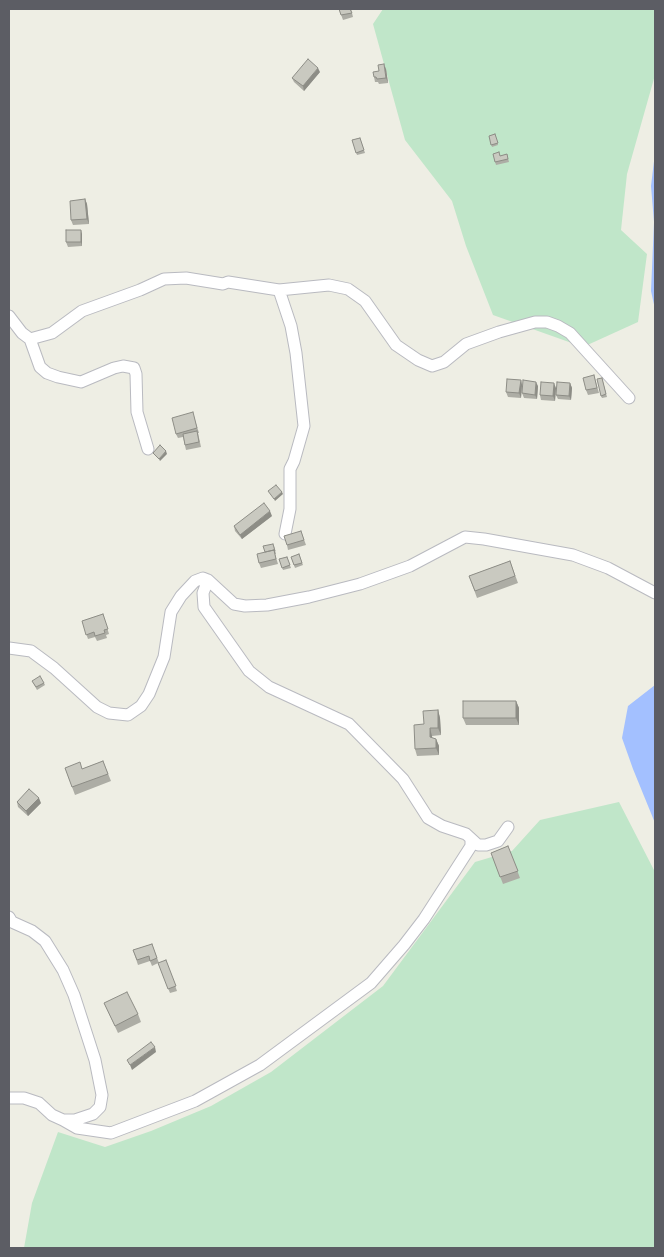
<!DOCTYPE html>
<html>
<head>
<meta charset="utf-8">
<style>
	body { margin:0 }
	#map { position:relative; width:664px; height:1257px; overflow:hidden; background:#eeeee4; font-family:Inter,sans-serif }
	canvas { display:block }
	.frame { position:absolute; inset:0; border:10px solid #5c5d64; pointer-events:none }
</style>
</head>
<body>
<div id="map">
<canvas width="664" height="1257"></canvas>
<div class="frame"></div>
</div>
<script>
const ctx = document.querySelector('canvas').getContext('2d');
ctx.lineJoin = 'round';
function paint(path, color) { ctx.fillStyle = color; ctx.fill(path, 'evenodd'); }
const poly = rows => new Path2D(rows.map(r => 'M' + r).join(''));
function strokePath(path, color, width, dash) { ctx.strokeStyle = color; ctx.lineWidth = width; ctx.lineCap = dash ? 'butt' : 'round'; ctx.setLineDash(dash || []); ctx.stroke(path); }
paint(poly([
	[383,9,655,9,655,75,627,174,621,230,647,254,638,322,583,347,493,315,466,246,452,201,405,140,373,24],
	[619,802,655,872,655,1248,24,1248,32,1203,58,1132,105,1147,151,1131,211,1106,271,1072,383,986,475,862,512,851,540,820]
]), '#c0e6c9');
paint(poly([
	[655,153,655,309,651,291,654,222,651,186],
	[655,685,655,823,633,769,622,738,628,706]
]), '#a3c0ff');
const minor = poly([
	[279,290,291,326,296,353,304,426,294,461,290,469,290,509,285,534],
	[9,316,22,333,30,339,52,333,82,311,140,290,164,279,186,278,217,283,223,284,228,282,279,290,329,285,348,289,365,301,396,345,418,360,432,366,444,362,466,344,499,332,535,322,547,322,558,326,570,333,629,398],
	[30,339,40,367,47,373,58,377,81,382,114,368,123,366,134,368,136,374,137,412,148,449],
	[208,580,203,593,204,607,249,671,269,687,349,724,403,779,428,818,442,826,466,834,478,845,486,845,498,841,508,827],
	[9,648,31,651,54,668,97,707,109,713,128,715,141,706,149,694,164,657,171,612,181,596,195,581,203,578,208,580,234,604,245,606,267,605,309,597,360,584,410,566,465,537,484,539,573,555,608,568,655,593],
	[9,917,12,922,32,931,45,941,63,970,74,995,95,1060,102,1095,100,1107,93,1114,75,1120,63,1120,52,1115,39,1103,24,1098,9,1098],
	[63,1120,77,1128,111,1133,195,1101,260,1065,371,983,404,945,424,919,471,846,471,840]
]);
strokePath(minor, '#b9bac0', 13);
strokePath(minor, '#fff', 11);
paint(poly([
	[339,9,351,9,353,17,343,20],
	[386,69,388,83,379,84,378,82,375,82,374,77],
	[320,72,304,91,294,82,292,78],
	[495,134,498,145,492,147,489,136],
	[360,138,365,153,357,155,352,140],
	[493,154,500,156,507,154,509,162,496,165],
	[85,199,87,204,89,224,73,225,71,220],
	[82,234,82,246,68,247,66,242],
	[594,375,599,393,588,395,586,390],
	[602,378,607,397,602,398,601,396],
	[521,380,522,385,521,398,508,397,506,392],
	[570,383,572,388,571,400,558,399,556,395],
	[538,386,537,399,524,398,522,393],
	[556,388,555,401,541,400,540,395],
	[194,417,199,433,198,433,201,447,186,450,183,437,178,438,176,434],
	[272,516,242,539,235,531,234,526],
	[301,531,306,545,288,550,287,545],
	[274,546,276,554,275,554,278,564,261,568,259,563,265,552],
	[299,554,303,565,295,568,291,557],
	[287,557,291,568,283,570,279,559],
	[510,561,518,583,477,598,469,576],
	[103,614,109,634,106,635,107,638,97,641,95,637,88,639,82,621],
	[32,681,44,683,45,685,37,690],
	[516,701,519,708,519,725,466,725,463,718],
	[438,710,440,718,441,735,432,736,432,738,436,739,439,746,439,755,417,756,415,749,424,724],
	[103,761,111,781,75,795,65,768,82,769],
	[17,802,41,803,28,816,18,807],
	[508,846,520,878,503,884,491,853],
	[152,944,159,963,166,960,177,991,170,993,158,963,152,966,150,961,138,965,133,950],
	[104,1003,138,1014,141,1022,118,1033]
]), '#adada5');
paint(poly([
	[384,64,386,69,388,83,386,78],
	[318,68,320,72,304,91,303,86],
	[85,199,87,204,89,224,87,219],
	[81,230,82,234,82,246,81,242],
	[521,380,522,385,521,398,519,393],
	[536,382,538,386,537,399,535,395],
	[554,383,556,388,555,401,553,396],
	[570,383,572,388,571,400,569,396],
	[166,451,167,454,160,461,159,459],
	[282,492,283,494,275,501,274,499],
	[270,511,272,516,242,539,240,535],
	[516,701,519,708,519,725,516,718],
	[438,710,440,718,441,735,438,728],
	[430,728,432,736,433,744,430,737],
	[436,739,439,746,439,755,436,748],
	[39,798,41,803,28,816,26,811],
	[155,1047,156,1052,132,1070,130,1065]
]), '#8d8d86');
const building = poly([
	[339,9,350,9,352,13,341,15,339,9],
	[308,59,318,68,303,86,292,78,308,59],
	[384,64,386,78,377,79,376,77,374,77,373,72,379,71,378,65,384,64],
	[495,134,498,143,491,145,489,136,495,134],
	[360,138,364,150,356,153,352,140,360,138],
	[499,152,500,156,507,154,508,159,495,162,493,154,499,152],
	[85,199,87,219,71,220,70,201,85,199],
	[66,230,81,230,81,242,66,242,66,230],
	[594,375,597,388,586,390,583,378,594,375],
	[602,378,606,394,601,396,597,379,602,378],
	[507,379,521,380,519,393,506,392,507,379],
	[523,380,536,382,535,395,522,393,523,380],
	[541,382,554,383,553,396,540,395,541,382],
	[557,382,570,383,569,396,556,395,557,382],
	[193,412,197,428,176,434,172,418,193,412],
	[197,431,199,442,185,445,183,434,197,431],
	[160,445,166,451,159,459,153,453,160,445],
	[276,485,282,492,274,499,268,491,276,485],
	[264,503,270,511,240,535,234,526,264,503],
	[301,531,304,540,287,545,284,536,301,531],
	[273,544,275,551,274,551,274,550,265,552,263,546,273,544],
	[274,550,276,559,259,563,257,554,274,550],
	[299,554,302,563,294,565,291,557,299,554],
	[287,557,290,565,282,568,279,559,287,557],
	[510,561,515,576,475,591,469,576,510,561],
	[103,614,108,629,104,630,105,633,95,636,94,632,86,635,82,621,103,614],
	[40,676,44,683,36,687,32,681,40,676],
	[463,701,516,701,516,718,463,718,463,701],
	[438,710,438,728,430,728,430,737,436,739,436,748,415,749,414,725,424,724,423,711,438,710],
	[103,761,108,774,72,787,65,768,80,762,82,769,103,761],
	[29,789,39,798,26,811,17,802,29,789],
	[508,846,518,871,500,877,491,853,508,846],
	[152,944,157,958,150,961,149,956,137,960,133,950,152,944],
	[166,960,176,986,168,989,158,963,166,960],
	[127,992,138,1014,115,1026,104,1003,127,992],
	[151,1042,155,1047,130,1065,127,1060,151,1042]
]);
paint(building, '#c9c9c0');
strokePath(building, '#8d8d86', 1);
</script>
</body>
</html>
